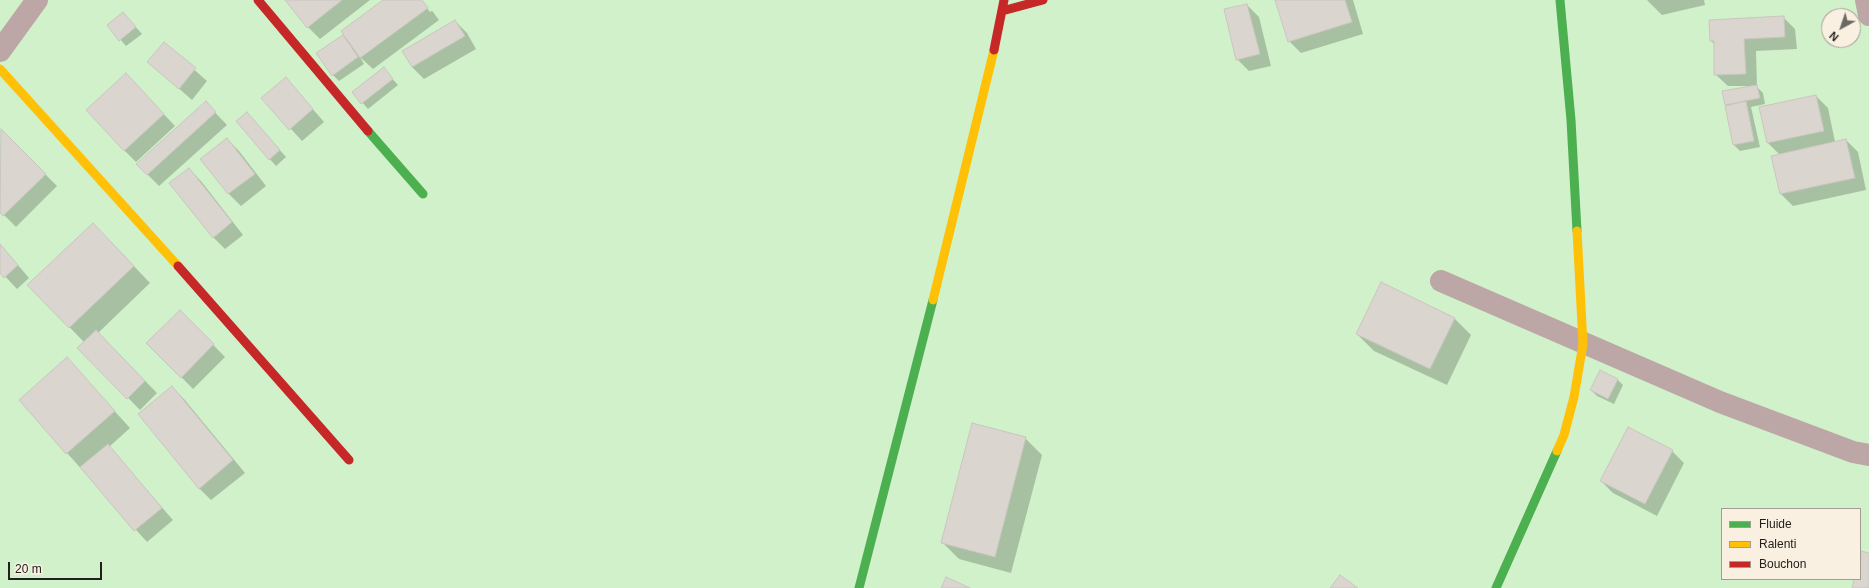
<!DOCTYPE html>
<html>
<head>
<meta charset="utf-8">
<style>
	body { margin:0 }
	#map { position:relative; width:1869px; height:588px; overflow:hidden; background:#f4efe7; font-family:Helvetica,sans-serif }
	canvas { display:block }
	.legend { position:absolute; left:1721px; top:508px; width:140px; height:72px; box-sizing:border-box; background:#f9f0e2; border:1px solid #a39d92; margin:0; padding:5px 7px; list-style:none; font-size:12px; color:#23201b }
	.legend li { display:flex; align-items:center; gap:8px; height:20px }
	.legend b { width:20px; border:1px solid #a39d92 }
	.north { position:absolute; left:1821px; top:8px; width:40px; height:40px; box-sizing:border-box; background:#f9f0e2; border:1px solid #a39d92; border-radius:50%; rotate:220deg; font-size:11px; font-weight:700; line-height:16px; text-align:center; color:#23201b }
	.north::after { content:''; display:block; margin:auto; width:14px; height:18px; background:#6c6862; clip-path:polygon(50% 0,100% 100%,50% 72%,0 100%) }
	.scale { position:absolute; left:8px; top:562px; width:94px; height:18px; box-sizing:border-box; border:2px solid #23201b; border-top:0; padding-left:5px; font-size:12px; line-height:14px; white-space:nowrap; color:#23201b; -webkit-text-stroke:3px #f9f0e2; paint-order:stroke }
</style>
</head>
<body>
<div id="map">
<canvas width="1869" height="588"></canvas>
<ul class="legend">
<li><b style="height:5px;background:#4caf50"></b>Fluide</li>
<li><b style="height:5px;background:#ffc107"></b>Ralenti</li>
<li><b style="height:5px;background:#c62828"></b>Bouchon</li>
</ul>
<div class="north">N</div>
<div class="scale">20 m</div>
</div>
<script>
const ctx = document.querySelector('canvas').getContext('2d');
ctx.lineJoin = 'round';
function paint(path, color) { ctx.fillStyle = color; ctx.fill(path, 'evenodd'); }
const poly = rows => new Path2D(rows.map(r => 'M' + r).join(''));
function strokePath(path, color, width, dash) { ctx.strokeStyle = color; ctx.lineWidth = width; ctx.lineCap = dash ? 'butt' : 'round'; ctx.setLineDash(dash || []); ctx.stroke(path); }
paint(poly([
	[0,0,1869,0,1869,588,0,588],
	[1829,16,1853,16,1853,40,1829,40],
	[1722,509,1860,509,1860,579,1722,579]
]), '#d1f1cb');
paint(poly([
	[287,0,370,0,320,39,308,27],
	[385,0,421,0,430,12,432,11,424,0,439,20,373,69,360,57,364,64,339,81,333,75,343,36,347,38],
	[1276,0,1353,0,1363,34,1301,53,1289,41],
	[1647,0,1704,0,1705,5,1662,15],
	[1247,5,1259,17,1271,66,1249,71,1237,59],
	[123,13,142,34,126,46,108,25],
	[1783,17,1795,29,1797,49,1756,51,1757,86,1756,86,1763,93,1765,104,1751,107,1760,147,1740,151,1734,145,1723,92,1754,86,1728,86,1715,74,1715,45,1711,41],
	[455,21,467,33,476,49,424,79,412,67],
	[164,43,207,81,192,100,149,62],
	[383,68,398,85,368,109,353,92],
	[286,78,324,122,302,141,263,98],
	[138,87,175,126,136,162,124,150],
	[1816,96,1828,108,1835,142,1846,140,1858,152,1866,190,1793,206,1781,194,1772,157,1780,155,1768,143],
	[206,103,227,125,159,186,137,164],
	[247,113,286,157,276,166,237,122],
	[1,130,57,186,16,227,0,211],
	[227,139,239,151,266,186,241,206,229,194,202,159],
	[189,169,201,181,243,235,225,249,213,237],
	[109,240,150,283,98,333,157,393,140,410,79,348,84,342,28,285],
	[0,244,29,278,17,289,0,271],
	[180,311,225,357,193,389,148,343],
	[1454,318,1471,335,1447,385,1374,351,1357,334],
	[67,359,130,428,109,447,173,520,147,542,67,453],
	[1617,379,1623,385,1614,404,1597,396,1591,390],
	[172,387,184,399,245,473,211,500,199,488],
	[1025,438,1042,455,1011,573,959,559,942,542],
	[1672,451,1684,463,1657,516,1613,493,1601,481]
]), '#0003');
const building = poly([
	[285,0,342,0,307,28,285,0],
	[383,0,422,0,428,8,360,58,341,31,383,0],
	[1275,0,1345,0,1352,22,1288,42,1275,0],
	[1247,4,1260,54,1236,60,1224,9,1247,4],
	[123,12,136,27,119,41,107,25,123,12],
	[1784,16,1785,37,1744,39,1746,74,1714,75,1714,41,1710,41,1709,20,1784,16],
	[455,20,465,36,412,67,402,51,455,20],
	[343,35,358,57,332,76,316,53,343,35],
	[164,42,196,68,179,89,147,62,164,42],
	[384,67,393,79,361,104,352,92,384,67],
	[126,73,164,114,124,151,86,110,126,73],
	[286,77,313,109,289,130,261,98,286,77],
	[1757,85,1760,98,1725,105,1722,91,1757,85],
	[1816,95,1824,131,1767,143,1759,107,1816,95],
	[206,101,216,112,147,175,136,164,206,101],
	[1746,101,1754,141,1733,145,1725,106,1746,101],
	[247,112,280,150,269,160,236,121,247,112],
	[1,129,46,174,3,216,0,213,1,129],
	[227,138,255,174,228,194,200,159,227,138],
	[1846,139,1855,178,1780,194,1771,156,1846,139],
	[189,168,232,222,213,238,169,183,189,168],
	[93,223,134,266,69,328,27,285,93,223],
	[0,244,18,265,4,278,0,273,0,244],
	[1381,282,1455,318,1430,369,1356,334,1381,282],
	[180,310,214,344,181,378,146,343,180,310],
	[96,330,145,381,127,399,77,348,96,330],
	[67,357,115,411,66,454,19,400,67,357],
	[1600,370,1618,379,1608,399,1590,390,1600,370],
	[172,386,233,460,199,489,138,414,172,386],
	[972,423,1026,437,995,557,941,543,972,423],
	[1628,427,1673,450,1645,504,1600,481,1628,427],
	[108,444,162,508,134,531,80,467,108,444],
	[1861,551,1869,553,1869,588,1852,588,1854,579,1860,579,1861,551],
	[1340,575,1358,588,1330,588,1340,575],
	[946,577,970,588,941,588,946,577]
]);
paint(building, '#dad6cf');
strokePath(building, '#cac6bf', 1);
strokePath(poly([
	[1866,0,1869,15],
	[0,51,37,0],
	[1441,281,1720,402,1853,452,1869,455]
]), '#bca7a6', 22);
strokePath(poly([
	[1560,0,1571,120,1577,231],
	[368,131,423,194],
	[859,588,933,300],
	[1496,588,1557,451]
]), '#4caf50', 9);
strokePath(poly([
	[0,69,178,266],
	[933,300,994,50],
	[1557,451,1564,435,1574,397,1583,344,1577,231]
]), '#ffc107', 9);
strokePath(poly([
	[258,0,368,131],
	[1002,11,1043,0],
	[994,50,1004,0],
	[178,266,349,460]
]), '#c62828', 9);
</script>
</body>
</html>
